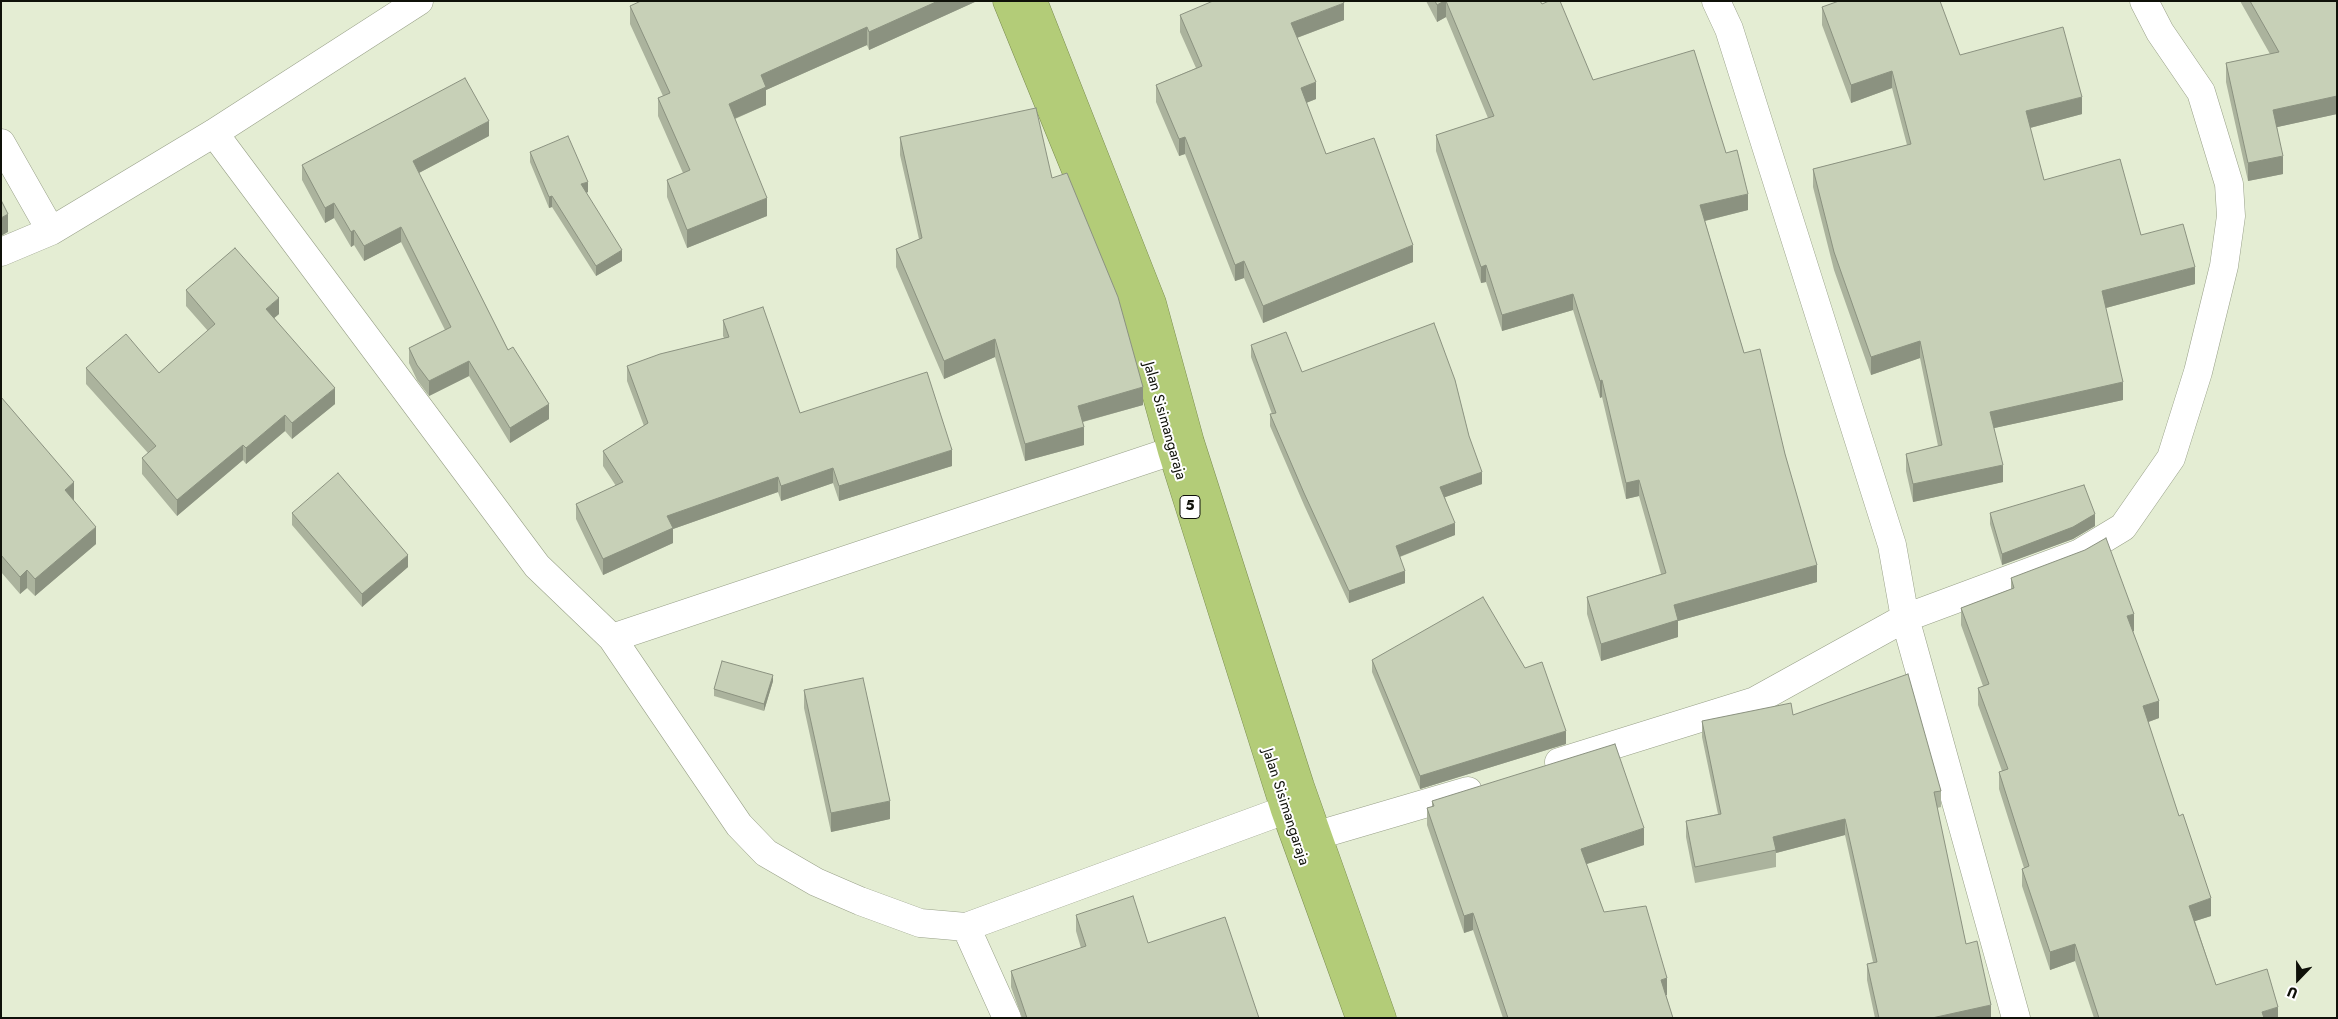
<!DOCTYPE html>
<html>
<head>
<meta charset="utf-8">
<style>
	body { margin:0 }
	#map { position:relative; width:2338px; height:1019px; overflow:hidden; background:#e4edd3; font-family:Jost,sans-serif }
	canvas { display:block }
	.frame { position:absolute; inset:0; border:2px solid #0f1109; pointer-events:none }
	.north { position:absolute; left:2273px; top:954px; width:50px; height:50px; -webkit-text-stroke:4px #fff; paint-order:stroke; rotate:202deg; font-size:14px; font-weight:700; line-height:20px; text-align:center; color:#0f1109 }
	.north::after { content:''; display:block; margin:auto; width:18px; height:22px; background:#0f1109; clip-path:polygon(50% 0,100% 100%,50% 72%,0 100%) }
</style>
</head>
<body>
<div id="map">
<canvas width="2338" height="1019"></canvas>
<div class="frame"></div>
<div class="north">U</div>
</div>
<script>
const ctx = document.querySelector('canvas').getContext('2d');
ctx.lineJoin = 'round';
const poly = rows => new Path2D(rows.map(r => 'M' + r).join(''));
function strokePath(path, color, width, dash) { ctx.strokeStyle = color; ctx.lineWidth = width; ctx.lineCap = dash ? 'butt' : 'round'; ctx.setLineDash(dash || []); ctx.stroke(path); }
function paint(path, color) { ctx.fillStyle = color; ctx.fill(path, 'evenodd'); }
function write(font, color, halo, rows, align = 'center') {
  ctx.font = font + ' Jost,sans-serif'; ctx.lineWidth = 4; ctx.setLineDash([]); ctx.textBaseline = 'middle'; ctx.strokeStyle = halo; ctx.fillStyle = color; for (const [text, x, y, turn = 0] of rows) {
    ctx.save(); ctx.translate(x, y); ctx.rotate((+turn || 0) * Math.PI / 180); ctx.textAlign = isNaN(turn) ? turn : align; if (halo) ctx.strokeText(text, 0, 0); ctx.fillText(text, 0, 0); ctx.restore();
  }
}
const street = poly([
	[1716,1,1729,29,1892,545,1905,618,2016,1018],
	[214,133,537,566,612,638,739,825,766,853,816,882,860,901,920,923,966,927,1285,810],
	[1,143,51,231],
	[1,252,51,231,214,133,419,1],
	[612,638,1172,451],
	[1559,762,1755,701,1905,618,2080,553,2123,527,2171,458,2198,372,2224,266,2231,216,2229,184,2201,92,2160,32,2144,1],
	[1318,835,1468,791],
	[966,927,1007,1018]
]);
const highway = poly([
	[1007,1,1133,310,1172,451,1285,810,1360,1018],
	[1033,1,1152,303,1190,442,1300,786,1382,1018]
]);
strokePath(street, '#98a088', 29);
strokePath(highway, '#7a8b51', 29);
strokePath(street, '#fff', 28);
strokePath(highway, '#b3cc78', 28);
paint(poly([
	[977,1,869,50,867,45,766,90,766,105,735,119,767,216,687,248,667,197,667,180,683,173,658,116,658,98,663,96,630,24,630,6],
	[1426,1,1540,1,1593,80,1726,153,1748,210,1705,221,1744,353,1785,454,1817,582,1678,621,1678,637,1601,661,1587,614,1587,597,1661,574,1639,496,1626,499,1602,397,1600,398,1573,310,1502,331,1486,282,1481,283,1436,151,1436,135,1488,118,1446,17,1437,22],
	[2240,1,2337,1,2337,114,2277,127,2283,174,2248,181,2226,82,2226,63,2270,54],
	[1822,7,1960,55,2082,114,2030,128,2044,180,2141,235,2195,284,2106,308,2123,400,1994,428,2003,482,1913,502,1906,471,1906,454,1938,446,1920,358,1871,375,1834,270,1813,187,1813,169,1907,145,1892,88,1851,103,1822,25],
	[1180,15,1344,20,1297,38,1316,99,1306,103,1326,154,1413,262,1263,323,1244,278,1235,281,1185,154,1179,156,1156,102,1156,85,1196,68,1180,32],
	[489,136,419,173,508,350,549,419,510,443,469,376,429,396,417,380,409,363,409,348,445,330,401,242,364,261,354,245,351,247,334,218,325,223,302,180,302,165],
	[900,137,1052,178,1143,405,1083,422,1084,445,1025,461,995,357,944,379,896,267,896,249,919,239,900,155],
	[530,152,588,192,586,193,622,261,596,276,552,207,549,208,530,162],
	[186,290,279,314,274,318,335,404,292,439,285,431,246,464,243,460,177,516,142,474,142,458,148,453,86,384,86,368,159,373,208,331,186,306],
	[723,320,800,413,952,466,839,501,833,483,781,501,778,492,673,529,673,543,603,575,576,519,576,504,616,486,603,466,603,451,644,426,627,381,627,366,724,338,723,336],
	[1251,345,1302,372,1469,436,1482,484,1445,497,1455,535,1400,557,1405,583,1349,603,1304,505,1270,426,1270,414,1272,414,1251,357],
	[1,397,74,500,73,500,96,544,35,596,27,588,20,594,1,572],
	[292,513,408,567,362,607,292,525],
	[1990,513,2095,526,2073,539,2002,565,1990,524],
	[2011,578,2134,631,2133,631,2159,718,2148,722,2211,916,2195,921,2216,985,2278,1018,2094,1018,2075,961,2050,970,2022,886,2022,869,2024,868,1999,789,1999,772,2002,771,1978,705,1978,688,1983,686,1961,625,1961,608,2011,589],
	[1372,660,1566,744,1420,789,1372,672],
	[773,681,764,711,714,696,714,689],
	[804,690,890,819,831,832,804,708],
	[1793,715,1941,791,1941,807,1937,808,1966,944,1991,1018,1875,1018,1867,980,1867,964,1873,962,1845,835,1776,853,1776,867,1695,883,1686,837,1686,821,1718,814,1702,737,1702,721],
	[1432,801,1644,845,1586,864,1604,912,1667,995,1666,995,1673,1018,1503,1018,1473,930,1464,933,1427,825,1427,808,1432,807],
	[1076,915,1148,943,1259,1018,1022,1018,1011,987,1011,971,1081,948,1076,931]
]), '#abb39d');
paint(poly([
	[938,1,977,1,869,50,869,32],
	[1444,1,1446,1,1446,17,1437,22,1437,5],
	[1344,3,1344,20,1291,40,1291,23],
	[867,27,867,45,766,90,766,105,729,121,729,104,761,75],
	[1892,71,1892,88,1851,103,1851,85],
	[1316,82,1316,99,1301,105,1301,88],
	[2337,96,2337,114,2273,128,2273,110],
	[2082,97,2082,114,2026,129,2026,111],
	[489,121,489,136,413,176,413,161],
	[1185,137,1185,154,1179,156,1179,139],
	[2283,156,2283,174,2248,181,2248,163],
	[588,182,588,192,581,195,581,184],
	[1748,194,1748,210,1700,222,1700,205],
	[552,196,552,207,549,208,549,197],
	[767,198,767,216,687,248,687,230],
	[334,203,334,218,325,223,325,208],
	[8,214,8,232,1,236,1,218],
	[401,227,401,242,364,261,364,246],
	[354,230,354,245,351,247,351,232],
	[1413,245,1413,262,1263,323,1263,306],
	[622,250,622,261,596,276,596,266],
	[1244,261,1244,278,1235,281,1235,265],
	[1486,265,1486,282,1481,283,1481,267],
	[2195,267,2195,284,2102,309,2102,291],
	[1573,294,1573,310,1502,331,1502,315],
	[279,298,279,314,266,325,266,309],
	[995,339,995,357,944,379,944,361],
	[1920,341,1920,358,1871,375,1871,357],
	[469,361,469,376,429,396,429,381],
	[1602,380,1602,397,1600,398,1600,381],
	[2123,382,2123,400,1990,429,1990,412],
	[1143,387,1143,405,1078,423,1078,406],
	[335,388,335,404,292,439,292,423],
	[549,404,549,419,510,443,510,428],
	[285,415,285,431,246,464,246,448],
	[1084,427,1084,445,1025,461,1025,444],
	[243,445,243,460,177,516,177,500],
	[952,450,952,466,839,501,839,486],
	[2003,465,2003,482,1913,502,1913,484],
	[833,468,833,483,781,501,781,486],
	[1482,472,1482,484,1440,499,1440,487],
	[778,477,778,492,673,529,673,543,603,575,603,559,667,516],
	[1639,480,1639,496,1626,499,1626,483],
	[74,482,74,500,65,508,65,490],
	[2095,514,2095,526,2073,539,2002,565,2002,554],
	[1455,523,1455,535,1396,558,1396,546],
	[96,527,96,544,35,596,35,579],
	[408,555,408,567,362,607,362,594],
	[1817,565,1817,582,1678,621,1678,637,1601,661,1601,644,1674,605],
	[27,570,27,588,20,594,20,577],
	[1405,571,1405,583,1349,603,1349,591],
	[2134,614,2134,631,2127,634,2127,616],
	[773,675,773,681,764,711,764,704],
	[2159,701,2159,718,2143,724,2143,706],
	[1566,731,1566,744,1420,789,1420,776],
	[890,801,890,819,831,832,831,813],
	[1845,819,1845,835,1776,853,1773,837],
	[1644,828,1644,845,1581,866,1581,849],
	[2211,898,2211,916,2189,923,2189,906],
	[1473,913,1473,930,1464,933,1464,916],
	[2075,944,2075,961,2050,970,2050,952],
	[1667,978,1667,995,1661,996,1661,980],
	[1991,1005,1991,1018,1932,1018],
	[2278,1007,2278,1018,2262,1018,2262,1012]
]), '#8b9280');
const building = poly([
	[641,1,938,1,869,32,867,27,761,75,766,87,729,104,767,198,687,230,667,180,690,170,658,98,670,93,630,6,641,1],
	[1213,1,1343,1,1344,3,1291,23,1316,82,1301,88,1326,154,1374,138,1413,245,1263,306,1244,261,1235,265,1185,137,1179,139,1156,85,1202,66,1180,15,1213,1],
	[1435,1,1444,1,1437,5,1435,1],
	[1446,1,1540,1,1542,4,1549,1,1560,1,1593,80,1694,50,1726,153,1737,150,1748,194,1700,205,1744,353,1760,349,1785,454,1817,565,1674,605,1678,620,1601,644,1587,597,1666,573,1639,480,1626,483,1602,380,1600,381,1573,294,1502,315,1486,265,1481,267,1436,135,1494,116,1446,1],
	[1839,1,1940,1,1960,55,2063,27,2082,97,2026,111,2044,180,2120,159,2141,235,2183,224,2195,267,2102,291,2123,382,1990,412,2003,465,1913,484,1906,454,1942,445,1920,341,1871,357,1834,252,1813,169,1911,144,1892,71,1851,85,1822,7,1839,1],
	[2250,1,2337,1,2337,96,2273,110,2283,156,2248,163,2226,63,2279,52,2250,1],
	[465,78,489,121,413,161,508,350,513,347,549,404,510,428,469,361,429,381,417,365,409,348,451,327,401,227,364,246,354,230,351,232,334,203,325,208,302,165,465,78],
	[1036,108,1052,178,1067,173,1118,297,1143,387,1078,406,1084,427,1025,444,995,339,944,361,896,249,922,238,900,137,1036,108],
	[568,136,588,182,581,184,622,250,596,266,552,196,549,197,530,152,568,136],
	[1,200,8,214,1,218,1,200],
	[235,248,279,298,266,309,335,388,292,423,285,415,246,448,243,445,177,500,142,458,156,446,86,368,126,334,159,373,215,324,186,290,235,248],
	[763,307,800,413,927,372,952,450,839,486,833,468,781,486,778,477,667,516,673,528,603,559,576,504,623,482,603,451,648,423,627,366,660,354,729,337,723,320,763,307],
	[1434,323,1455,380,1469,436,1482,472,1440,487,1455,523,1396,546,1405,571,1349,591,1304,493,1270,414,1276,413,1251,345,1286,332,1302,372,1434,323],
	[1,397,74,482,65,490,96,527,35,579,27,570,20,577,1,555,1,397],
	[338,473,408,555,362,594,292,513,338,473],
	[2084,485,2095,514,2073,527,2002,554,1990,513,2084,485],
	[2106,538,2134,614,2127,616,2159,701,2143,706,2179,816,2183,814,2211,898,2189,906,2216,985,2267,969,2278,1007,2262,1012,2264,1018,2099,1018,2075,944,2050,952,2022,869,2029,866,1999,772,2008,769,1978,688,1989,684,1961,608,2014,588,2011,578,2085,550,2106,538],
	[1483,597,1525,668,1542,662,1566,731,1420,776,1372,660,1483,597],
	[722,661,773,675,764,704,714,689,722,661],
	[1908,674,1941,791,1934,792,1966,944,1977,941,1991,1005,1932,1018,1879,1018,1867,964,1877,962,1845,819,1773,837,1776,850,1695,867,1686,821,1721,814,1702,721,1791,703,1793,715,1908,674],
	[863,678,890,801,831,813,804,690,863,678],
	[1615,744,1644,828,1581,849,1604,912,1646,906,1667,978,1661,980,1673,1018,1508,1018,1473,913,1464,916,1427,808,1434,806,1432,801,1615,744],
	[1133,896,1148,943,1225,917,1259,1018,1027,1018,1011,971,1086,946,1076,915,1133,896]
]);
paint(building, '#c7d0b7');
strokePath(building, '#8b9280', 1);
for (const [x, y, w] of [
	[1190,507,20]
]) { const box = new Path2D(); box.roundRect(x - w / 2, y - 11.5, w, 23, 4); ctx.fillStyle = '#fff'; ctx.fill(box); strokePath(box, '#0f1109', 1); }
write('bold 14px', '#0f1109', null, [
	["5",1190,507]
]);
write('15px', '#0f1109', '#fff', [
	["Jalan Sisimangaraja",1164,421,74],
	["Jalan Sisimangaraja",1285,807,72]
]);
</script>
</body>
</html>
